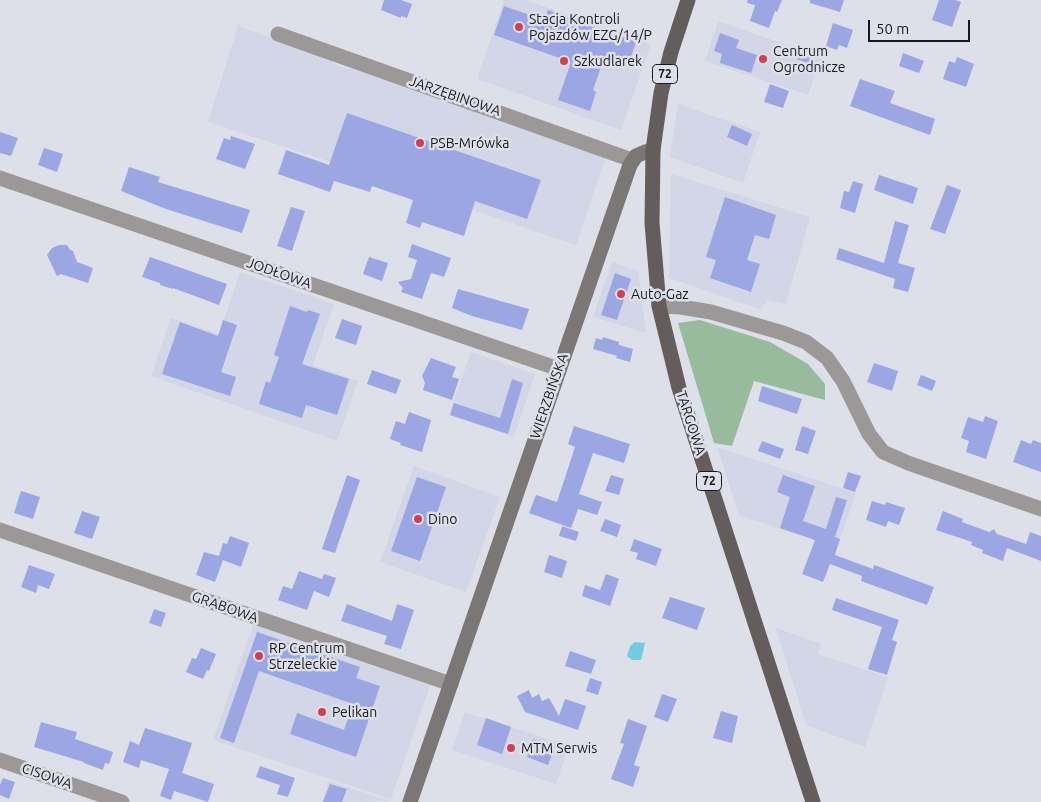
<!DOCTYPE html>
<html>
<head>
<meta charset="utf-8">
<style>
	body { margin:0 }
	#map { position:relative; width:1041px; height:802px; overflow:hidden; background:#dee0e9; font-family:Ubuntu,sans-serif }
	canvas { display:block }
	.scale { position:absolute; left:868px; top:20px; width:102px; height:22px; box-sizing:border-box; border:2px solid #19191d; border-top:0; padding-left:6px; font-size:15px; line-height:18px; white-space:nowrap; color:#19191d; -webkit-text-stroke:4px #dee0e9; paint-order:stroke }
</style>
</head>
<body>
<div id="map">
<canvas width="1041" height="802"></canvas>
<div class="scale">50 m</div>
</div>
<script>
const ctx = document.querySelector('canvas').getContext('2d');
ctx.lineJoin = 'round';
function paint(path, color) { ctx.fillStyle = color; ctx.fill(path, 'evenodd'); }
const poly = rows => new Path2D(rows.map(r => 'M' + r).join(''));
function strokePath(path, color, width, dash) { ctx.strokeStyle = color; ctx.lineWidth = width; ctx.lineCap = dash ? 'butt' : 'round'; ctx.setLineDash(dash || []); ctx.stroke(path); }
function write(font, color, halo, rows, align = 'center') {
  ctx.font = font + ' Ubuntu,sans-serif'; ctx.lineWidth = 5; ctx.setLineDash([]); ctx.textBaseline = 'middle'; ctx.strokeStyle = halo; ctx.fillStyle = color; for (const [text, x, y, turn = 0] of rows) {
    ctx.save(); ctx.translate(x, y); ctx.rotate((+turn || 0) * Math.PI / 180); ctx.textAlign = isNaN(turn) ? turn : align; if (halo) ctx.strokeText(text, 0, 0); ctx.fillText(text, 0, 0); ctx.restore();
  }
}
paint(poly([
	[504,0,526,0,651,44,621,130,477,79],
	[718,21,821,57,808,95,705,61],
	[238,26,331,59,334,64,346,69,354,68,606,157,576,245,340,165,208,122],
	[678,104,760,132,743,183,670,157],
	[671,174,810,217,786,304,768,300,760,309,669,278],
	[612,262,638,271,646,333,593,317],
	[240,272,334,304,313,365,358,381,337,441,151,376,171,318,219,334],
	[471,352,535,374,514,437,449,415],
	[717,447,856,493,837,548,739,515],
	[414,466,500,497,466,592,380,562],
	[254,622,430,685,391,799,213,740],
	[776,628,821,644,818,654,888,677,865,747,806,725],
	[465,712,569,746,556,784,452,750],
	[329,781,390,801,322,802]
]), '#d2d6e6');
paint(poly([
	[700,320,770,342,808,364,825,384,825,400,754,381,732,446,714,443,678,323]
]), '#98ba9d');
paint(poly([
	[635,642,645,643,641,660,632,660,627,656,630,646]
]), '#73cae1');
paint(poly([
	[384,0,401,0,412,4,407,18,401,16,401,18,381,10],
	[748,0,782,0,777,12,775,11,769,28,750,21,755,5,747,3],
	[810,0,844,0,840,12,810,3],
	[939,0,955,0,961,2,952,27,932,20],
	[504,6,544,20,548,10,636,42,628,66,613,60,611,67,602,64,593,90,596,92,590,111,558,100,571,62,494,35],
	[833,23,853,30,847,48,839,45,837,50,826,46],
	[720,33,739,40,736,48,757,55,751,73,720,63,722,54,714,51],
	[800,49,815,54,812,65,797,59],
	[903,53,924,61,919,73,899,66],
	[957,57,974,64,966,87,943,79,949,61,955,63],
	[860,79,895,91,890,103,935,119,930,135,850,106],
	[770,84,789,91,783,108,764,102],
	[347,113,541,180,527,219,475,201,464,236,422,222,420,228,406,223,413,200,372,186,370,192,334,181,330,192,278,174,286,150,329,165],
	[732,125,752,134,747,146,727,137],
	[0,132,18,138,11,156,0,153],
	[231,136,255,144,245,169,216,159,224,138,230,140],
	[44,148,63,154,57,172,38,165],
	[129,167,160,177,158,182,250,210,242,233,166,209,121,191],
	[879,175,918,188,913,204,874,190],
	[853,181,863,184,855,213,840,208,844,191,849,192],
	[947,185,961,190,945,234,930,229],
	[725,197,776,215,769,239,755,235,747,260,760,264,751,292,710,278,716,260,706,257],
	[291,207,305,211,292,251,277,246],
	[895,221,909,225,898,263,915,268,908,292,893,288,895,279,836,259,839,248,884,263],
	[412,244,451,258,444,277,431,273,422,299,401,292,403,288,398,282,411,279,417,260,408,257],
	[59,245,67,245,70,250,73,251,77,262,93,268,88,283,61,274,57,276,47,255,52,248],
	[150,257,227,284,219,305,173,288,173,289,160,285,160,283,142,277],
	[369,257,388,263,382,281,363,274],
	[615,273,631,279,617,320,601,315],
	[458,289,529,309,522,330,472,316,452,308],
	[290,306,307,312,308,310,320,314,302,364,349,379,337,415,306,405,302,418,259,404,266,381,270,383,279,357,274,355],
	[342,319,362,326,356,345,335,338],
	[223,320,237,325,221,372,236,377,230,396,162,374,180,322,218,336],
	[603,337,619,342,619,345,633,349,630,362,616,358,617,356,593,349,596,338,602,340],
	[431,358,456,367,452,377,459,379,452,400,423,390,425,383,422,376],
	[874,363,898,371,892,391,867,382],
	[372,370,401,380,396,394,367,384],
	[921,375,936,381,932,391,917,385],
	[512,379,523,383,508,434,450,415,454,403,500,418],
	[762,386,802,399,797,414,758,401],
	[409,412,431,420,422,452,400,445,401,443,390,439,396,421,405,424],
	[985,416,998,421,986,459,966,452,969,441,961,438,968,417,983,422],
	[574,426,630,444,624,463,593,453,579,494,602,502,597,515,578,509,571,528,529,513,536,495,557,502,575,447,568,444],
	[802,426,816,431,808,454,795,450],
	[1021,440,1031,444,1033,440,1041,443,1041,472,1013,462],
	[762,441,784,449,780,459,758,451],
	[848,472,861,476,855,492,843,488],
	[347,475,360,480,335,553,322,549],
	[611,475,624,479,619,495,605,491],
	[783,475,815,486,803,521,826,529,836,497,847,500,835,537,840,539,835,555,873,569,874,565,934,587,927,605,861,581,862,576,830,564,823,582,802,574,815,540,780,528,790,497,777,492],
	[417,477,446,487,420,561,391,551],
	[21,491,40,497,33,519,14,513],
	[872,501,885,505,886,502,905,508,899,525,888,521,886,527,866,520],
	[82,511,100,517,92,539,74,533],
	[943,511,963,519,962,522,989,532,994,529,997,534,1026,544,1030,532,1041,536,1041,561,1007,548,1003,561,982,553,983,550,971,545,972,542,936,530],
	[605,519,621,525,617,537,600,531],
	[562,526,579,532,576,541,559,536],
	[230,536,249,543,241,567,223,560,215,582,196,575,204,552,219,556,223,543,227,544],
	[634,539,662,549,656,566,636,559,638,553,630,551],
	[549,555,567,561,562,578,544,572],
	[29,565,55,574,49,589,38,585,36,593,21,587],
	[299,571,322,579,324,574,336,578,329,597,314,591,307,610,278,600,283,586,292,589],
	[606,574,619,579,610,606,582,596,585,585,600,590],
	[670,597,705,608,697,630,662,618],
	[836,598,899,620,892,640,897,642,887,675,868,669,882,627,832,610],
	[347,604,392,621,397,604,414,610,401,649,384,644,387,636,341,621],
	[154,609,166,613,161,627,149,623],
	[257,632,360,667,356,678,380,686,356,757,290,734,297,713,344,730,353,704,259,671,234,743,220,738],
	[201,648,216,654,209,671,207,670,203,679,186,672,192,658,196,659],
	[570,651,596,660,591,674,565,666],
	[590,678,602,682,598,695,586,691],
	[529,690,532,698,539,694,542,701,549,698,559,716,565,699,586,706,578,730,525,712,517,696],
	[662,694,677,699,668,722,654,717],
	[721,711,738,716,732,743,713,738],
	[486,718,511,727,502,754,477,745],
	[628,719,647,726,634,765,640,767,633,787,611,779,624,744,620,743],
	[41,722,77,732,75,739,113,752,109,764,105,763,103,770,84,763,84,762,34,747],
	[145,728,192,743,182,773,214,784,208,802,174,791,171,800,160,796,169,769,141,760,139,768,123,762,130,741,139,745],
	[533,739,555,747,548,765,527,757],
	[260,766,295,778,288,797,277,794,280,785,256,777],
	[3,778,15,782,9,799,0,795,0,785],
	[330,784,347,789,342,802,323,802]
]), '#9ba6e3');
strokePath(poly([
	[278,34,632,160],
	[0,178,559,369],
	[659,306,681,307,711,312,783,333,806,342,827,358,843,381,869,434,883,452,908,463,1041,509],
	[0,530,451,684],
	[0,760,122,802]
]), '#9d9898', 15);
strokePath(poly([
	[410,802,630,165,636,156,645,152,653,150]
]), '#7c7675', 15);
strokePath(poly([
	[688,0,671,52,661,93,653,150,652,223,659,306,679,388,813,802]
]), '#655d5c', 15);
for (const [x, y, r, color] of [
	[519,27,5,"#d04053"],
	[763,59,5,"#d04053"],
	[564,61,5,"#d04053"],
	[420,143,5,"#d04053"],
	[621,294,5,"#d04053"],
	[418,519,5,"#d04053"],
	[259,656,5,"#d04053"],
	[322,712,5,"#d04053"],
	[511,748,5,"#d04053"]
]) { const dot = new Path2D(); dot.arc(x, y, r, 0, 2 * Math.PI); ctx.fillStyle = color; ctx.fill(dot); strokePath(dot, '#dee0e9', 2); }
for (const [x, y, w] of [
	[665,74,25],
	[709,481,25]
]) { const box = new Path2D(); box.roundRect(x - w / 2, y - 9.5, w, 19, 4); ctx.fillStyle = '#dee0e9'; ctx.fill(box); strokePath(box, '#19191d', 1); }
write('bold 12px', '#19191d', null, [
	["72",665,74],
	["72",709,481]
]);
write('14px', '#19191d', '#dee0e9', [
	["Stacja Kontroli",529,19],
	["Pojazdów EZG/14/P",529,35],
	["Centrum",773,51],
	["Ogrodnicze",773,67],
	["Szkudlarek",574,61],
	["PSB-Mrówka",430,143],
	["Auto-Gaz",631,294],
	["Dino",428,519],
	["RP Centrum",269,648],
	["Strzeleckie",269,664],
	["Pelikan",332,712],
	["MTM Serwis",521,748]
], 'left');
write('14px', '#19191d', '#dee0e9', [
	["JARZĘBINOWA",455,96,19],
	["JODŁOWA",279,273,19],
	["WIERZBIŃSKA",549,396,-71],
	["TARGOWA",691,423,72],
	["GRABOWA",225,607,19],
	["CISOWA",47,776,19]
]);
</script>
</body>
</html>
